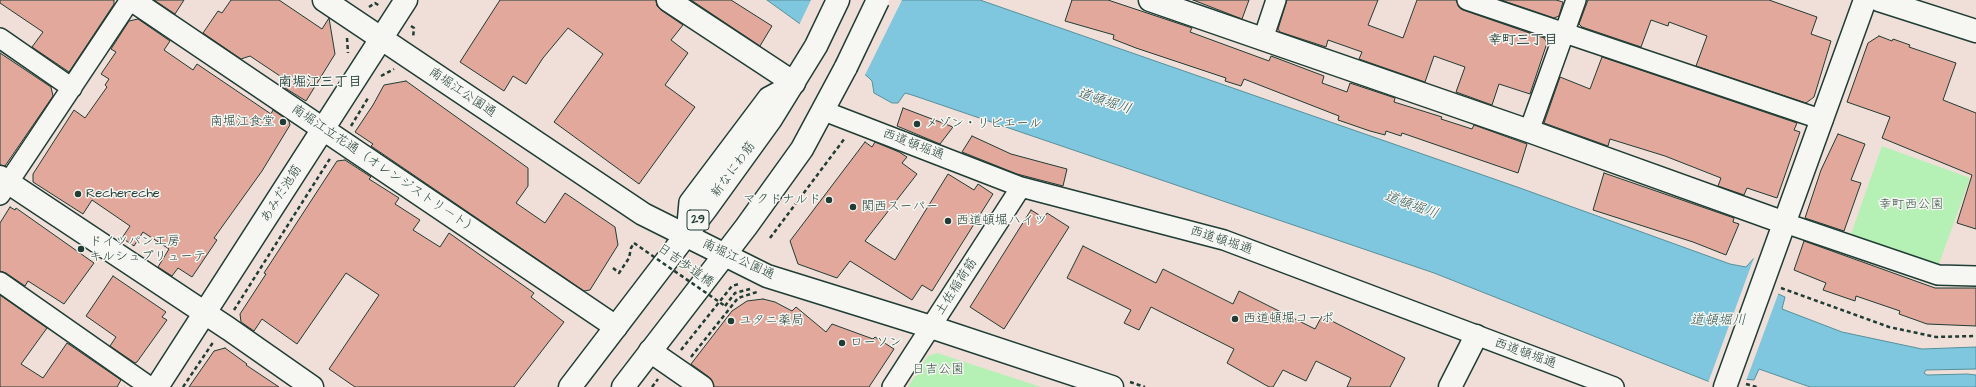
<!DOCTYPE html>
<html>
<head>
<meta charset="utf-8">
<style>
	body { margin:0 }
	canvas { display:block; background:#f0dfd8 }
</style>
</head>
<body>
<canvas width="1976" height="387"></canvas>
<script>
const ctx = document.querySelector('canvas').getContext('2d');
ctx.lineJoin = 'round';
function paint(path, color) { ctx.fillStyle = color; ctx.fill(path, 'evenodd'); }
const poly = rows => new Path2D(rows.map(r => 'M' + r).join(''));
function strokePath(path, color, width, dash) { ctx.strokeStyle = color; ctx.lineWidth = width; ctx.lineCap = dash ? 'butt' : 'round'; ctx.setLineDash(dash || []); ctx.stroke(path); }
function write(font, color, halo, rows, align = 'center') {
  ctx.font = font + ' "Architects Daughter","Klee One",sans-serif'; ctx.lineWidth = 3; ctx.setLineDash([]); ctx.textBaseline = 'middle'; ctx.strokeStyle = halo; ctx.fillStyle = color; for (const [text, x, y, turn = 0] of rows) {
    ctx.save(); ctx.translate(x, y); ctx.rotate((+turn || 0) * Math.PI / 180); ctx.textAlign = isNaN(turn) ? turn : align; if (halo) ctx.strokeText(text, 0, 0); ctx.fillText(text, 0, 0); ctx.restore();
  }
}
paint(poly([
	[1882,146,1970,178,1939,264,1851,234],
	[937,353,1041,387,908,387,928,356]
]), '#b5f0b5');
const water = poly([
	[767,0,980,0,1520,188,1730,264,1746,267,1755,257,1776,293,1785,297,1782,309,1842,332,1922,349,1976,347,1976,369,1926,370,1924,373,1927,375,1967,374,1976,375,1976,387,1810,387,1759,369,1754,380,1743,379,1710,382,1434,273,912,95,905,93,898,103,892,103,874,93,872,81,868,77,803,26,767,0]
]);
paint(water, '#7ec7de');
strokePath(water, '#58909a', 1);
paint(poly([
	[811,0,902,0,864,77,799,25],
	[1755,255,1779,292,1746,381,1708,383]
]), '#f0dfd8');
const building = poly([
	[0,0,114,0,114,4,69,72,32,47,43,32,0,3,0,0],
	[154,0,184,0,175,14,154,0],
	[231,0,279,0,322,29,329,18,335,54,306,101,285,88,289,82,250,56,241,59,203,33,218,11,222,13,231,0],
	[500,0,656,0,657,6,661,10,683,25,671,40,688,53,665,85,695,107,639,184,554,122,603,54,568,28,543,58,526,84,513,76,504,91,460,62,500,0],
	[691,0,731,0,772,26,760,46,691,0],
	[1072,0,1108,0,1192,28,1190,32,1269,61,1271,56,1324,76,1322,83,1347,92,1350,83,1395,98,1394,102,1442,117,1441,119,1472,129,1474,125,1513,139,1527,144,1518,173,1402,133,1401,136,1386,131,1385,135,1370,131,1338,120,1339,116,1244,79,1241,86,1225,81,1226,78,1136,48,1113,39,1114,35,1065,21,1072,0],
	[1193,0,1249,0,1242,19,1193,0],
	[1287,0,1378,0,1368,25,1403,38,1417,0,1456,0,1459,7,1463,10,1544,38,1547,43,1530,94,1499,84,1492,105,1456,92,1465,67,1434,56,1425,82,1359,59,1362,52,1328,40,1326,47,1280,32,1278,29,1287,0],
	[1501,0,1556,0,1563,2,1559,16,1554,18,1501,0],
	[1588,0,1769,0,1817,17,1811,34,1831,41,1814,97,1806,103,1696,66,1707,36,1669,22,1668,26,1651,20,1641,47,1582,27,1579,24,1588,0],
	[138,19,170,41,164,50,193,70,197,64,271,114,273,110,289,121,290,125,262,171,214,238,217,240,192,277,178,268,172,276,158,267,169,249,143,232,134,246,122,238,130,226,92,200,83,214,33,182,33,174,74,110,85,118,107,87,105,85,109,79,101,74,116,52,111,49,129,21,138,19],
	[1879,36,1892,41,1893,39,1910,45,1909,47,1956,63,1943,100,1976,113,1976,229,1957,223,1972,175,1882,138,1890,117,1847,102,1868,43,1879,36],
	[0,53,51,87,53,96,5,166,0,165,0,53],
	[1602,57,1797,123,1794,130,1800,132,1777,198,1747,188,1744,195,1718,186,1721,178,1665,156,1610,139,1608,146,1544,123,1560,77,1590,89,1602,57],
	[406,81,528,168,528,186,516,203,545,223,565,193,615,227,618,245,590,290,584,291,371,146,373,144,355,132,373,105,384,85,406,81],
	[903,108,940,122,953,127,940,144,897,126,903,108],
	[1838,134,1865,144,1851,180,1861,183,1844,231,1805,218,1821,170,1838,134],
	[972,136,1011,154,1067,169,1063,186,1017,174,962,152,972,136],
	[865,142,872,147,875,142,899,152,907,157,902,163,917,174,865,241,895,260,948,174,974,190,978,184,993,194,932,291,922,285,912,300,850,261,837,278,798,264,790,241,865,142],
	[345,160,371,177,369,179,399,198,395,204,420,220,413,230,440,247,449,233,534,293,531,297,564,322,514,387,355,387,329,369,379,295,346,273,297,344,262,319,254,331,241,322,240,314,266,274,264,273,337,161,345,160],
	[1604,173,1734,218,1733,222,1739,224,1726,255,1693,242,1593,210,1604,173],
	[10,207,15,210,16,208,94,263,64,304,28,281,25,286,6,273,0,271,0,223,10,207],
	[1031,210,1044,218,1047,213,1069,227,1004,329,970,307,1031,210],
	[1804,241,1935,288,1976,288,1976,326,1927,324,1899,314,1900,311,1856,296,1855,301,1823,290,1826,283,1794,270,1804,241],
	[1083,246,1156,283,1163,269,1233,304,1239,291,1315,329,1322,316,1405,358,1390,387,1347,387,1351,378,1316,361,1306,381,1283,370,1273,387,1269,387,1227,363,1234,349,1151,307,1139,330,1124,323,1131,310,1067,278,1083,246],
	[113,276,166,312,162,317,167,320,137,362,135,363,110,346,116,337,86,316,113,276],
	[0,295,47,328,21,364,43,378,67,343,121,380,117,387,0,387,0,295],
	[763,299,775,302,792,311,796,307,826,332,832,324,873,339,875,337,894,349,869,387,714,387,709,377,691,364,732,311,747,301,763,299],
	[225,348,247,364,246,365,279,387,189,387,214,351,225,348]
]);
paint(building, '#e1a89b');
strokePath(building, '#1f3d34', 1);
const street = poly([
	[1467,0,1823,120],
	[0,38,72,88],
	[1263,39,1276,0],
	[824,111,1021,187,1224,240,1614,387],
	[1529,131,1576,0],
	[0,195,130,0],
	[1785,223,1938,275,1976,276],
	[686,235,689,202,768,97,794,83],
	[0,282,150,387],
	[892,387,1021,187]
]);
const secondary = poly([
	[132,0,616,327],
	[324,0,643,214,767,276,931,327,1112,387],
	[668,0,794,83],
	[1150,0,1529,131,1785,223],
	[0,177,229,329,312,387],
	[650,351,702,387],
	[157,387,406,0],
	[1450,387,1476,336],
	[1725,387,1865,0]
]);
const primary = poly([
	[1879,0,1976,31],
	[570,387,706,209,771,119,816,46,838,0],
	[623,387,746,227,802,149,846,67]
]);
strokePath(street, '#1f3d34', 22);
strokePath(secondary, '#1f3d34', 25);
strokePath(primary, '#1f3d34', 25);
strokePath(poly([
	[369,7,375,3,380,6],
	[411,26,414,28,413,38],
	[347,38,348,53],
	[381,76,394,69],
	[351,126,368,98],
	[770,238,845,138],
	[613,268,619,273,629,258,631,248,634,243],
	[1781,288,1889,327,1936,337,1976,336],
	[725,306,735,293,750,289],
	[234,310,331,157],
	[681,350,732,286,739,284],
	[691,357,738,298,757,292],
	[1130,382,1145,387],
	[1746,384,1757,387],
	[183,387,214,341],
	[652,387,658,379]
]), '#1f3d34', 2.5, [4, 3]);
strokePath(street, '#f6f6f2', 19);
strokePath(secondary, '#f6f6f2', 22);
strokePath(primary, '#f6f6f2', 22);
const primaryBridge = poly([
	[846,67,878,0]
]);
strokePath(primaryBridge, '#1f3d34', 25, []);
strokePath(poly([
	[634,243,725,306]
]), '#1f3d34', 2.5, [4, 3]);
strokePath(primaryBridge, '#f6f6f2', 22);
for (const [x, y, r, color] of [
	[283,122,4,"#1f3d34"],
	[917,124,4,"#1f3d34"],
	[78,194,4,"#1f3d34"],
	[829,200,4,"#1f3d34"],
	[853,207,4,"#1f3d34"],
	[948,221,4,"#1f3d34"],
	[81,249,4,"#1f3d34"],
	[1235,319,4,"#1f3d34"],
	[731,321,4,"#1f3d34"],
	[842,343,4,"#1f3d34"]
]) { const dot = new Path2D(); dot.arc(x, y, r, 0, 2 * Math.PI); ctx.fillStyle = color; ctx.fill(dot); strokePath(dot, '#f6f6f2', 1.5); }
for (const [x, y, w] of [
	[698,220,22]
]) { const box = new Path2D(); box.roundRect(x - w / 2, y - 10, w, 20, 3); ctx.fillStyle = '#f6f6f2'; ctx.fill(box); strokePath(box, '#1f3d34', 1); }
write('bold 12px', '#1f3d34', null, [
	["29",698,220]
]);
write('13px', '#1f3d34', '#f6f6f2', [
	["南堀江公園通",462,93,34],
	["西道頓堀通",913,145,21],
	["南堀江立花通（オレンジストリート）",384,170,34],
	["新なにわ筋",734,170,-54],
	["あみだ池筋",282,194,-58],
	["西道頓堀通",1221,241,18],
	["南堀江公園通",738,260,25],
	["日吉歩道橋",685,266,35],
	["土佐稲荷筋",957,287,-57],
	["西道頓堀通",1525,354,20]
]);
write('13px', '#1f3d34', '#f6f6f2', [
	["南堀江食堂",275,122,"right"],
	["メゾン・リビエール",925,124],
	["Rechereche",86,194],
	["マクドナルド",821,200,"right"],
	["関西スーパー",861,207],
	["西道頓堀ハイツ",956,221],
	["ドイツパン工房",89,242],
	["キルシュブリューテ",89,257],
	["西道頓堀コーポ",1243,319],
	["ユタニ薬局",739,321],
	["ローソン",850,343]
], 'left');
write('13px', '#365847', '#f6f6f2', [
	["幸町西公園",1911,205],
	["日吉公園",938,370]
]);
write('bold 14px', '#1f3d34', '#f6f6f2', [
	["幸町三丁目",1523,41],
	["南堀江三丁目",320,83]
]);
write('italic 14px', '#325956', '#f6f6f2', [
	["道頓堀川",1104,102,18],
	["道頓堀川",1411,206,20],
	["道頓堀川",1718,321]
]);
</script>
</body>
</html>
